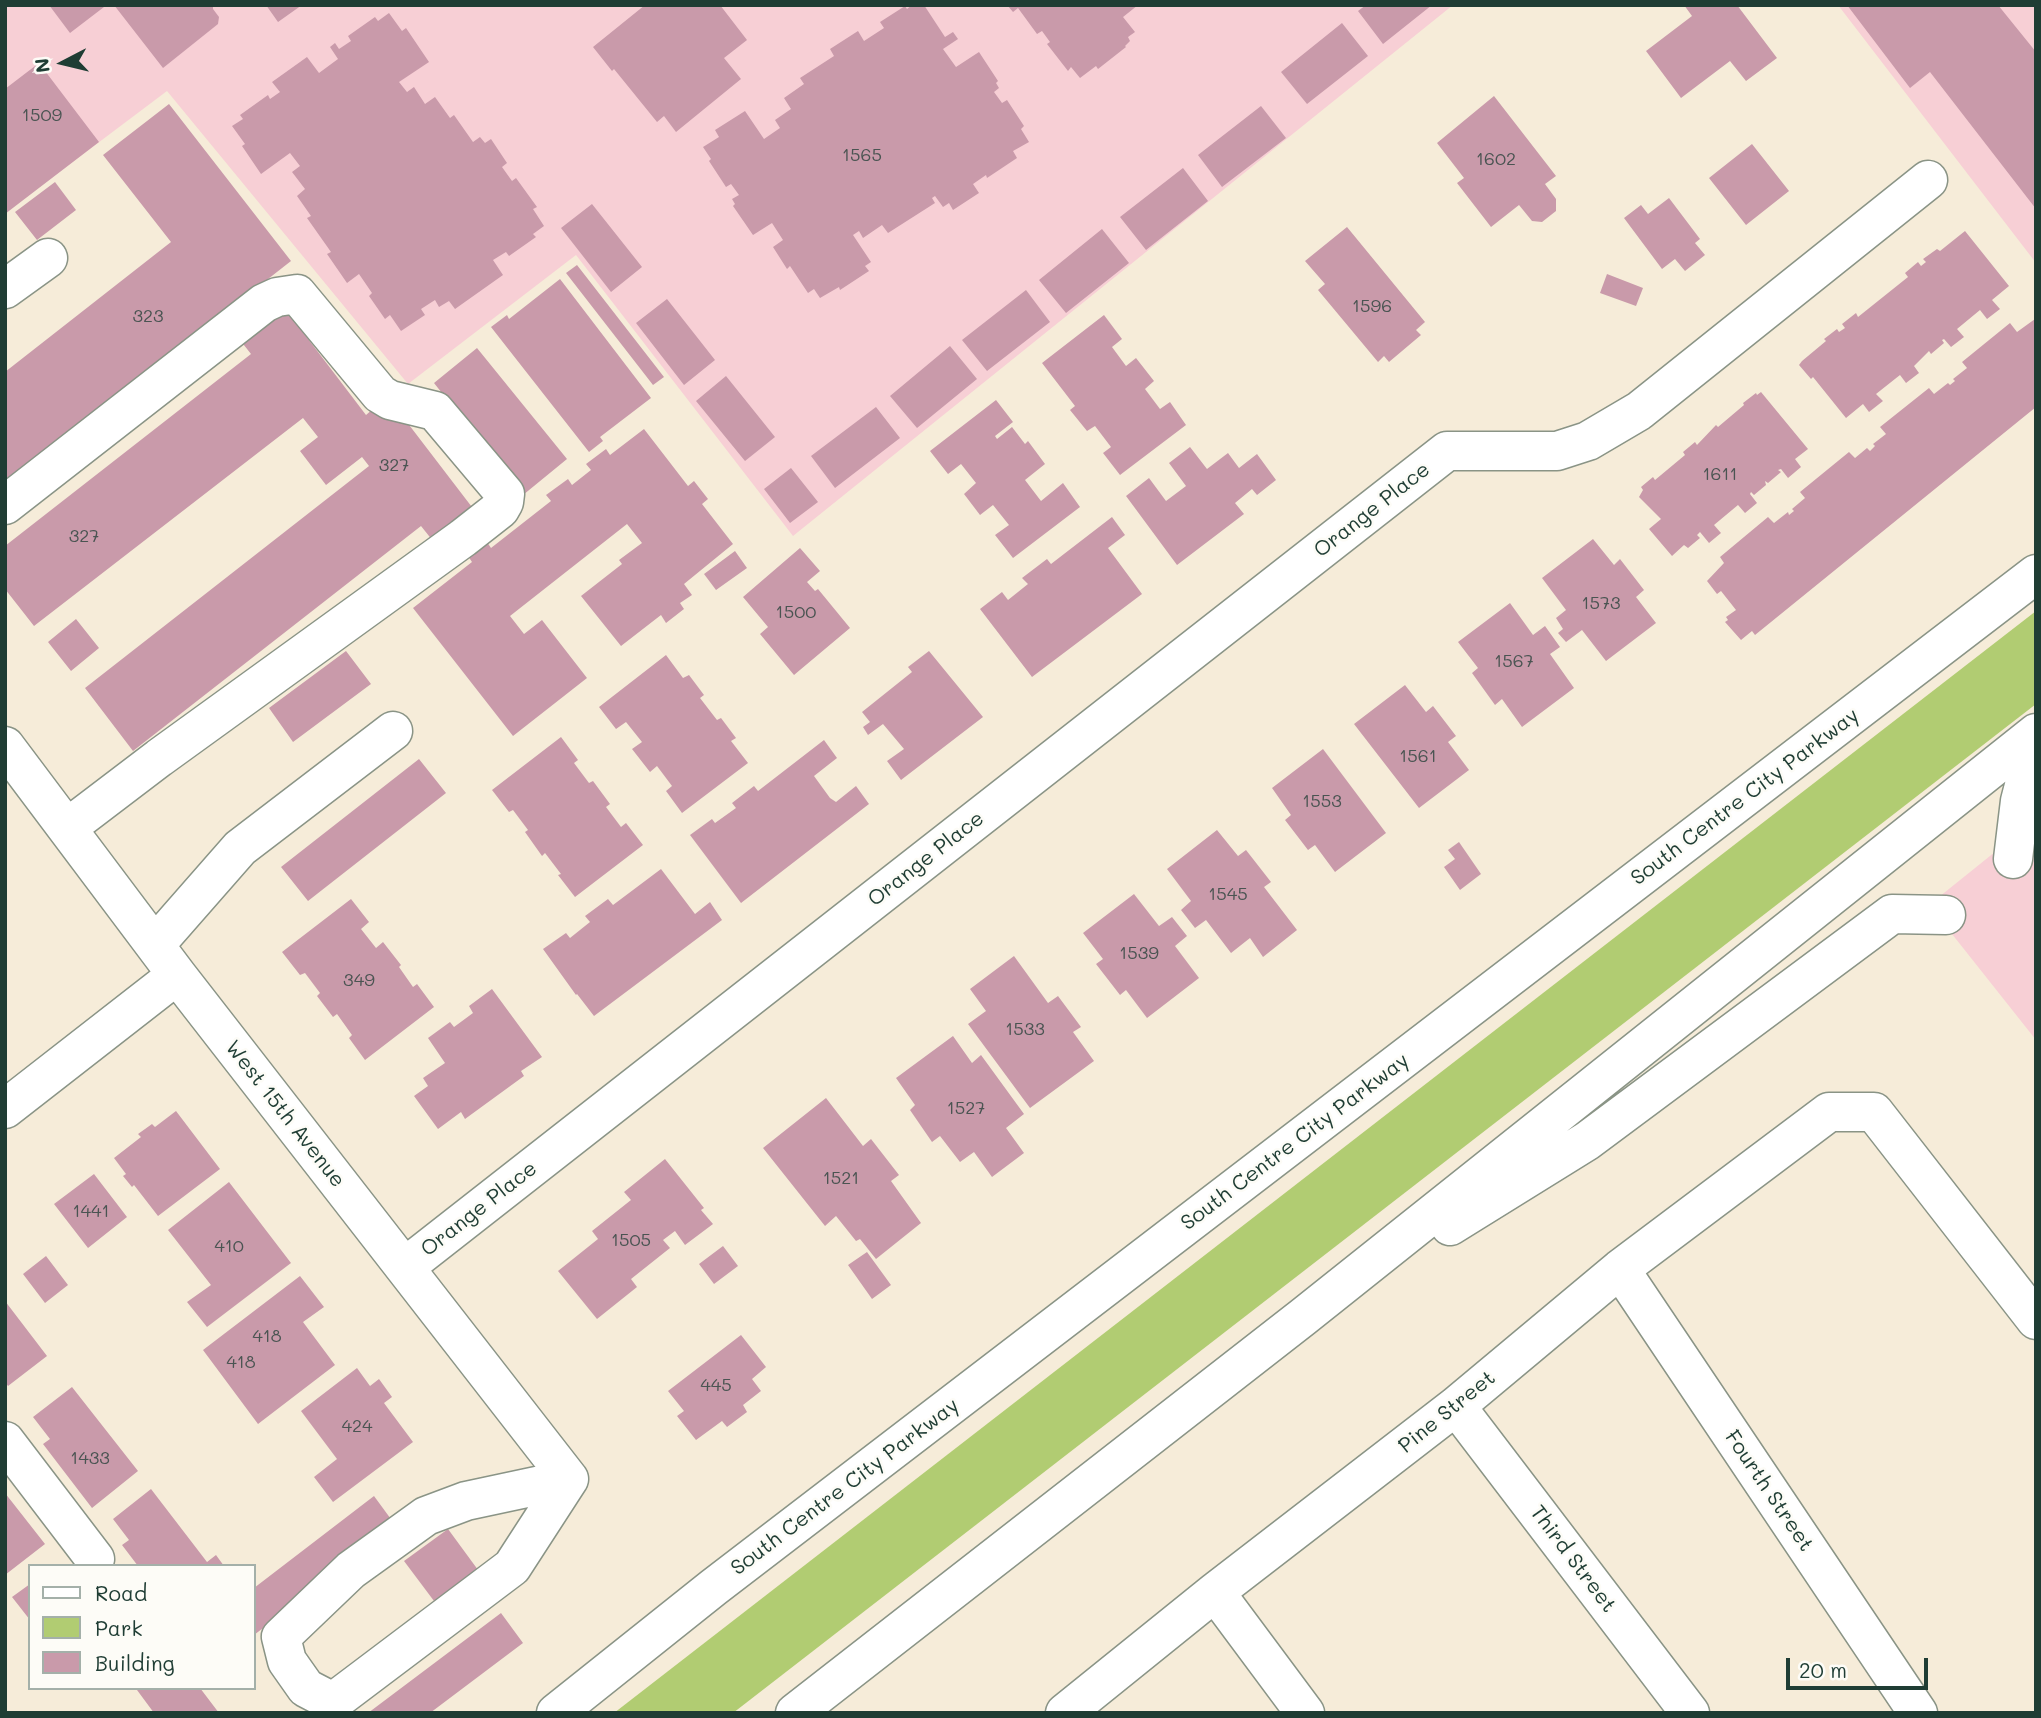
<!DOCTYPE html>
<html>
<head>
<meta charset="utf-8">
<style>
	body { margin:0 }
	#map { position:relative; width:2041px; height:1718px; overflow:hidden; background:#f6ecd9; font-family:Mali,sans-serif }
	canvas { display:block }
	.frame { position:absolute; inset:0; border:7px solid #1f3d34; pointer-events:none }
	.legend { position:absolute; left:28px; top:1564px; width:228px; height:126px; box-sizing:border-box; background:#fdfcf7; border:2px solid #a4b0a9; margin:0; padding:9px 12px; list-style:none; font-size:21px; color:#1f3d34 }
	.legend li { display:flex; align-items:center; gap:14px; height:35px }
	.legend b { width:35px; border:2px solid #a4b0a9 }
	.north { position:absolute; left:28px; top:28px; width:70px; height:70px; -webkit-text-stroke:5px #fdfcf7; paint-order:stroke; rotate:263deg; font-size:19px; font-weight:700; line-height:28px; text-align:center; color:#1f3d34 }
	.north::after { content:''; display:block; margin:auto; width:24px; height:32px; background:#1f3d34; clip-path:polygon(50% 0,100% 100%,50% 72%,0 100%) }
	.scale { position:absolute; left:1786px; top:1658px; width:142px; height:32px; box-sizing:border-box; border:4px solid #1f3d34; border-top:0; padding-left:9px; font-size:21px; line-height:24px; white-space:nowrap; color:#1f3d34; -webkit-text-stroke:5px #fdfcf7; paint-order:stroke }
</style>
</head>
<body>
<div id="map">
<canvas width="2041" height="1718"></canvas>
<div class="frame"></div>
<ul class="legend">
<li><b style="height:9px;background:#fff"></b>Road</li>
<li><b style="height:19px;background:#b1cc72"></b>Park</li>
<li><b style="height:19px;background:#c99aaa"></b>Building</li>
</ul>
<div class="north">N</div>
<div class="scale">20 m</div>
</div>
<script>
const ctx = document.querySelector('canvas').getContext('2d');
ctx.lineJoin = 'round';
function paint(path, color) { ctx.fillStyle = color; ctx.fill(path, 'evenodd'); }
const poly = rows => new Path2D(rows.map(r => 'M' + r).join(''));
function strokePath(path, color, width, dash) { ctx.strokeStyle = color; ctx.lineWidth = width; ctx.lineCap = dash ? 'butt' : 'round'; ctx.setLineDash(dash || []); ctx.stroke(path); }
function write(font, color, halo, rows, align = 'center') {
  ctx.font = font + ' Mali,sans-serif'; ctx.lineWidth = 5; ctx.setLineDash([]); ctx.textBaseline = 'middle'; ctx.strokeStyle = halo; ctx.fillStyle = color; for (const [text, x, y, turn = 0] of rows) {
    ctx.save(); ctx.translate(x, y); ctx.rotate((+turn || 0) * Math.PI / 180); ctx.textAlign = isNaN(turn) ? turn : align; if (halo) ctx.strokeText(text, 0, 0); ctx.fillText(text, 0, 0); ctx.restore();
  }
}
paint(poly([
	[5,5,1453,5,793,536,576,255,408,384,167,91,5,213],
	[1838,5,2036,5,2036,263],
	[2036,819,2036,1040,1929,905]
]), '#f7cfd5');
paint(poly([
	[2036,611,2036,704,733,1713,614,1713]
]), '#b1cc72');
paint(poly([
	[49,5,103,5,104,7,70,33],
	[114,5,213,5,213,9,219,17,218,24,163,68],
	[266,5,302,5,278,22],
	[645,5,720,5,747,40,724,58,741,79,676,132,664,116,657,122,614,69,612,71,593,47],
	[912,5,924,5,945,37,953,32,958,39,943,49,956,67,979,52,998,81,996,83,999,88,994,92,1002,103,1007,100,1024,126,1021,129,1029,142,1013,151,1017,158,987,178,986,175,973,184,979,193,953,210,949,203,943,207,935,196,932,198,935,203,888,233,882,225,863,238,859,231,853,235,871,262,865,266,869,271,840,290,839,287,820,298,814,289,808,293,790,266,787,269,773,247,783,240,772,223,753,235,733,206,735,204,732,199,739,195,731,184,726,187,709,161,711,159,703,147,719,137,715,130,745,111,764,139,780,128,775,120,791,109,784,98,804,84,800,78,834,56,830,49,858,31,864,41,884,28,880,22,905,6,907,9],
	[1007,5,1138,5,1123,17,1135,32,1128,37,1130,41,1125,46,1126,47,1098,69,1096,66,1080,78,1071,67,1068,71,1047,44,1050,42,1042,31,1037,34,1018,8,1013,12],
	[1366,5,1432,5,1383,44,1358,11],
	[1684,5,1737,5,1777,58,1746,81,1730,61,1681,98,1646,51,1692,16],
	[1847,5,1998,5,2036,52,2036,209,1930,72,1910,88],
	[389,13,402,31,406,28,429,62,399,82,407,92,414,87,425,104,435,97,450,118,454,115,473,142,480,137,485,143,491,139,507,163,502,167,512,181,516,178,537,207,533,209,544,226,533,234,536,237,509,256,506,252,493,260,503,275,455,309,449,301,439,307,435,300,421,309,425,315,401,331,390,315,385,319,369,296,372,293,359,274,347,283,327,254,331,252,307,218,311,216,297,196,305,189,292,172,300,166,290,153,261,174,242,146,245,144,232,126,243,119,240,115,268,95,270,99,280,92,272,82,307,57,319,73,338,59,330,47,335,43,339,49,351,41,348,36,375,17,378,21],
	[1342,23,1368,56,1307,104,1281,72],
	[39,63,99,142,5,214,5,89],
	[1494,96,1556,176,1545,184,1556,199,1556,211,1542,222,1532,221,1519,205,1491,227,1457,183,1464,178,1437,143],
	[169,104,291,261,5,485,5,372,171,242,103,155],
	[1261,106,1286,138,1222,187,1198,155],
	[1752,144,1789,191,1746,225,1709,178],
	[1183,168,1208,201,1146,250,1120,217],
	[55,182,76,210,37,240,15,212],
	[1669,198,1700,239,1695,243,1705,255,1685,271,1675,259,1662,269,1624,218,1641,205,1648,214],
	[592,204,642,267,611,292,561,228],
	[1347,227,1425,322,1416,330,1421,335,1389,362,1384,356,1378,362,1318,290,1325,284,1305,261],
	[1102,229,1129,263,1066,313,1039,280],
	[1965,231,2009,286,1992,300,2000,309,1987,319,1980,310,1957,329,1964,337,1951,347,1944,339,1942,340,1944,343,1931,354,1929,351,1914,366,1919,373,1906,383,1900,375,1876,394,1883,401,1869,412,1863,404,1846,418,1813,377,1811,379,1799,365,1802,361,1826,341,1824,339,1837,329,1839,332,1845,328,1842,324,1856,313,1858,317,1908,277,1905,273,1918,262,1921,266,1926,262,1923,259,1937,249,1940,251],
	[577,265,664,377,653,385,566,273],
	[1607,274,1643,288,1636,306,1600,293],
	[560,279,651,398,600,437,603,441,589,452,491,327,507,315,509,319],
	[1026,290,1050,322,987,371,962,340],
	[667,299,715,360,684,385,636,323],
	[283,306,366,415,382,401,403,417,478,515,437,546,421,526,133,751,85,688,369,466,362,457,326,485,300,451,318,437,303,418,34,626,5,589,5,546,251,354,240,340],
	[1104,315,1122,339,1112,347,1126,366,1136,358,1154,381,1145,389,1160,409,1170,402,1186,425,1120,475,1103,453,1111,447,1095,426,1087,431,1070,410,1075,406,1042,363],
	[2035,319,2036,407,1755,635,1752,631,1741,640,1725,622,1728,620,1726,617,1736,610,1721,591,1717,594,1707,581,1724,563,1720,557,1768,517,1774,523,1788,512,1789,515,1794,511,1792,509,1805,498,1800,492,1849,452,1855,458,1867,448,1870,451,1875,446,1873,444,1886,434,1880,427,1929,388,1934,394,1948,383,1950,385,1955,381,1953,379,1967,368,1962,362,2010,323,2017,332],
	[950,346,977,379,917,428,890,396],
	[477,348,567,459,523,495,434,383],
	[726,376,775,437,745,461,696,401],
	[1761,392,1808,449,1795,459,1801,467,1788,478,1781,469,1778,470,1781,472,1768,483,1765,481,1766,485,1754,495,1751,492,1750,494,1757,503,1745,513,1738,505,1714,525,1721,533,1709,543,1700,532,1697,535,1700,538,1688,548,1684,545,1672,556,1649,529,1661,519,1639,497,1643,490,1641,487,1653,477,1655,480,1685,455,1683,452,1695,442,1697,445,1716,425,1718,427,1744,405,1743,403,1756,393,1757,395],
	[996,400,1013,422,995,436,997,439,1012,427,1025,444,1028,441,1045,464,1025,480,1041,501,1063,483,1080,507,1013,558,995,535,1009,525,993,505,980,515,964,494,976,483,961,464,948,474,930,451],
	[876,407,900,438,835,488,811,456],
	[644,429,688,486,694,481,708,499,702,504,733,544,684,584,692,595,680,603,684,609,666,623,661,615,621,646,581,596,622,564,619,560,642,543,627,524,510,616,524,634,542,620,587,678,513,736,413,608,472,562,468,556,487,542,491,548,551,501,546,495,568,479,572,485,591,470,586,464,606,449,610,455],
	[1190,447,1207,469,1228,453,1239,468,1257,454,1276,480,1257,495,1252,489,1235,503,1244,514,1177,565,1126,496,1149,478,1166,501,1186,486,1169,463],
	[791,468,818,502,790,523,764,489],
	[1112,517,1125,535,1108,548,1142,594,1032,677,980,609,1002,592,1008,600,1028,584,1022,578,1047,559,1051,564],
	[1593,539,1614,565,1620,559,1644,590,1636,597,1656,623,1606,661,1582,630,1566,642,1558,633,1563,629,1556,618,1566,610,1542,578],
	[800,548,820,571,807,582,815,591,818,589,850,628,794,675,760,634,768,627,743,597],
	[735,551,747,568,716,590,704,574],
	[1510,603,1533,635,1545,626,1560,647,1550,654,1574,688,1522,727,1502,699,1495,705,1472,673,1478,668,1458,642],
	[76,619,99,648,71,671,48,642],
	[346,651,371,684,293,742,269,708],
	[929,651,983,717,901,780,887,761,904,749,883,724,868,735,863,727,870,722,862,712,912,672,908,667],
	[666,655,683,678,689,675,704,695,700,698,717,720,721,718,736,738,731,741,748,763,682,813,666,791,672,786,657,766,650,772,632,749,642,742,626,722,616,729,599,707],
	[1405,685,1426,712,1433,706,1456,736,1448,742,1469,770,1419,808,1354,724],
	[561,737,578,760,574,763,589,783,593,781,610,804,606,807,621,827,626,823,643,845,575,897,558,875,561,874,545,853,542,856,525,832,528,830,513,810,509,812,492,790],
	[824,740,837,758,814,776,830,798,836,802,856,786,869,804,741,903,690,835,712,819,715,823,736,808,732,803,754,786,758,791],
	[1323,749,1386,833,1335,872,1315,845,1308,850,1285,820,1291,815,1272,788],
	[419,759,446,793,308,901,281,867],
	[1217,830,1238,856,1246,850,1271,882,1264,887,1297,930,1263,957,1250,938,1231,953,1206,920,1195,928,1181,910,1191,901,1167,869],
	[1459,842,1481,874,1460,890,1444,867,1455,859,1448,850],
	[661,869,695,914,710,902,722,920,594,1016,577,994,576,995,543,949,566,933,570,938,590,922,585,916,608,899,613,905],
	[1134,894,1159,926,1172,917,1187,936,1175,946,1199,978,1147,1018,1126,990,1120,995,1096,964,1103,959,1083,933],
	[351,899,369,922,361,929,376,948,383,942,401,965,399,967,413,987,417,984,434,1007,365,1060,349,1038,352,1035,337,1014,333,1017,317,996,320,993,305,973,300,975,282,952],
	[1014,956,1048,1003,1058,996,1081,1027,1073,1032,1094,1061,1030,1108,968,1024,986,1011,970,989],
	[492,989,542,1057,521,1071,524,1076,465,1119,461,1112,438,1129,414,1096,428,1086,423,1078,445,1063,428,1038,450,1022,454,1027,473,1013,469,1006],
	[953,1036,972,1063,981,1055,1024,1114,1006,1128,1024,1153,992,1177,974,1152,960,1162,940,1136,932,1142,910,1110,915,1105,896,1078],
	[826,1098,863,1146,871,1139,899,1175,891,1181,921,1223,876,1259,860,1239,856,1241,836,1216,825,1226,763,1148],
	[176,1111,220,1169,158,1216,134,1185,132,1187,123,1176,126,1174,114,1158,141,1137,138,1134,152,1124,155,1127],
	[665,1159,704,1208,701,1210,713,1224,685,1245,675,1231,663,1240,670,1248,631,1279,637,1287,597,1319,558,1271,598,1239,592,1231,631,1200,624,1192],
	[94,1174,127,1217,88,1248,54,1204],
	[229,1182,291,1263,207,1327,187,1302,211,1285,168,1230],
	[723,1246,738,1266,714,1284,699,1264],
	[867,1252,891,1285,872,1299,848,1265],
	[46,1256,68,1285,45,1303,23,1274],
	[300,1276,324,1307,303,1322,335,1365,258,1424,203,1350],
	[5,1301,47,1356,8,1386,5,1382],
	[741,1335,766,1367,752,1379,761,1391,743,1405,747,1412,727,1427,722,1421,696,1440,677,1416,684,1411,668,1391],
	[357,1368,370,1386,379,1379,392,1397,384,1403,413,1442,333,1502,314,1477,337,1459,301,1411],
	[72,1387,138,1471,92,1508,43,1444,50,1439,33,1417],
	[151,1489,207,1562,216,1555,224,1566,138,1566,122,1545,129,1540,113,1519],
	[5,1493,45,1544,5,1575],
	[374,1496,396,1526,254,1635,254,1588],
	[448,1529,481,1574,437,1605,404,1561],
	[30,1584,30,1620,12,1597],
	[501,1613,523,1643,430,1713,368,1713],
	[139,1688,200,1688,219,1713,154,1713,137,1690]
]), '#c99aaa');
const minor = poly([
	[5,289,48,258],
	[5,505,264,303,277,297,297,294,380,394,390,400,435,411,505,494,504,502,500,509,463,538,159,758,67,828],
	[5,746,177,975,569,1479],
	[155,945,240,848,393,731],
	[5,1109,177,975],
	[405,1267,1447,451,1557,451,1588,441,1639,411,1928,180],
	[1620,1269,1918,1713],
	[1456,1406,1690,1713],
	[5,1441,95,1559],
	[569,1479,512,1567,333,1702,306,1688,287,1661,281,1637,351,1570,426,1516,466,1501,569,1479],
	[1215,1592,1305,1713],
	[1065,1713,1215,1592,1456,1406,1620,1269,1829,1112,1874,1112,2036,1320]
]);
const highway = poly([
	[2013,859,2020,801,2036,739],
	[1450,1226,1587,1141,1892,914,1946,915],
	[556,1713,714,1587,2036,574],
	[795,1713,1303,1317,2036,733]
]);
strokePath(minor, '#8a9486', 41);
strokePath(highway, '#8a9486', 41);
strokePath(minor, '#fff', 38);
strokePath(highway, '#fff', 38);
write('18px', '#4a5452', null, [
	["1509",42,115],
	["1565",862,155],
	["1602",1496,159],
	["1596",1372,306],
	["323",148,316],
	["327",394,465],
	["1611",1720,474],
	["327",84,536],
	["1573",1601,603],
	["1500",796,612],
	["1567",1514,661],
	["1561",1418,756],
	["1553",1322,801],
	["1545",1228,894],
	["1539",1139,953],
	["349",359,980],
	["1533",1025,1029],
	["1527",966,1108],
	["1521",841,1178],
	["1441",91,1211],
	["1505",631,1240],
	["410",229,1246],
	["418",267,1336],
	["418",241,1362],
	["445",716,1385],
	["424",357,1426],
	["1433",90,1458]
]);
write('21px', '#1f3d34', '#fdfcf7', [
	["Orange Place",1372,510,-38],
	["South Centre City Parkway",1745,797,-37],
	["Orange Place",926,859,-38],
	["West 15th Avenue",285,1114,52],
	["South Centre City Parkway",1295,1142,-37],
	["Orange Place",479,1209,-38],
	["Pine Street",1447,1412,-39],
	["South Centre City Parkway",845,1487,-37],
	["Fourth Street",1769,1491,56],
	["Third Street",1573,1559,53]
]);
</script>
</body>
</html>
